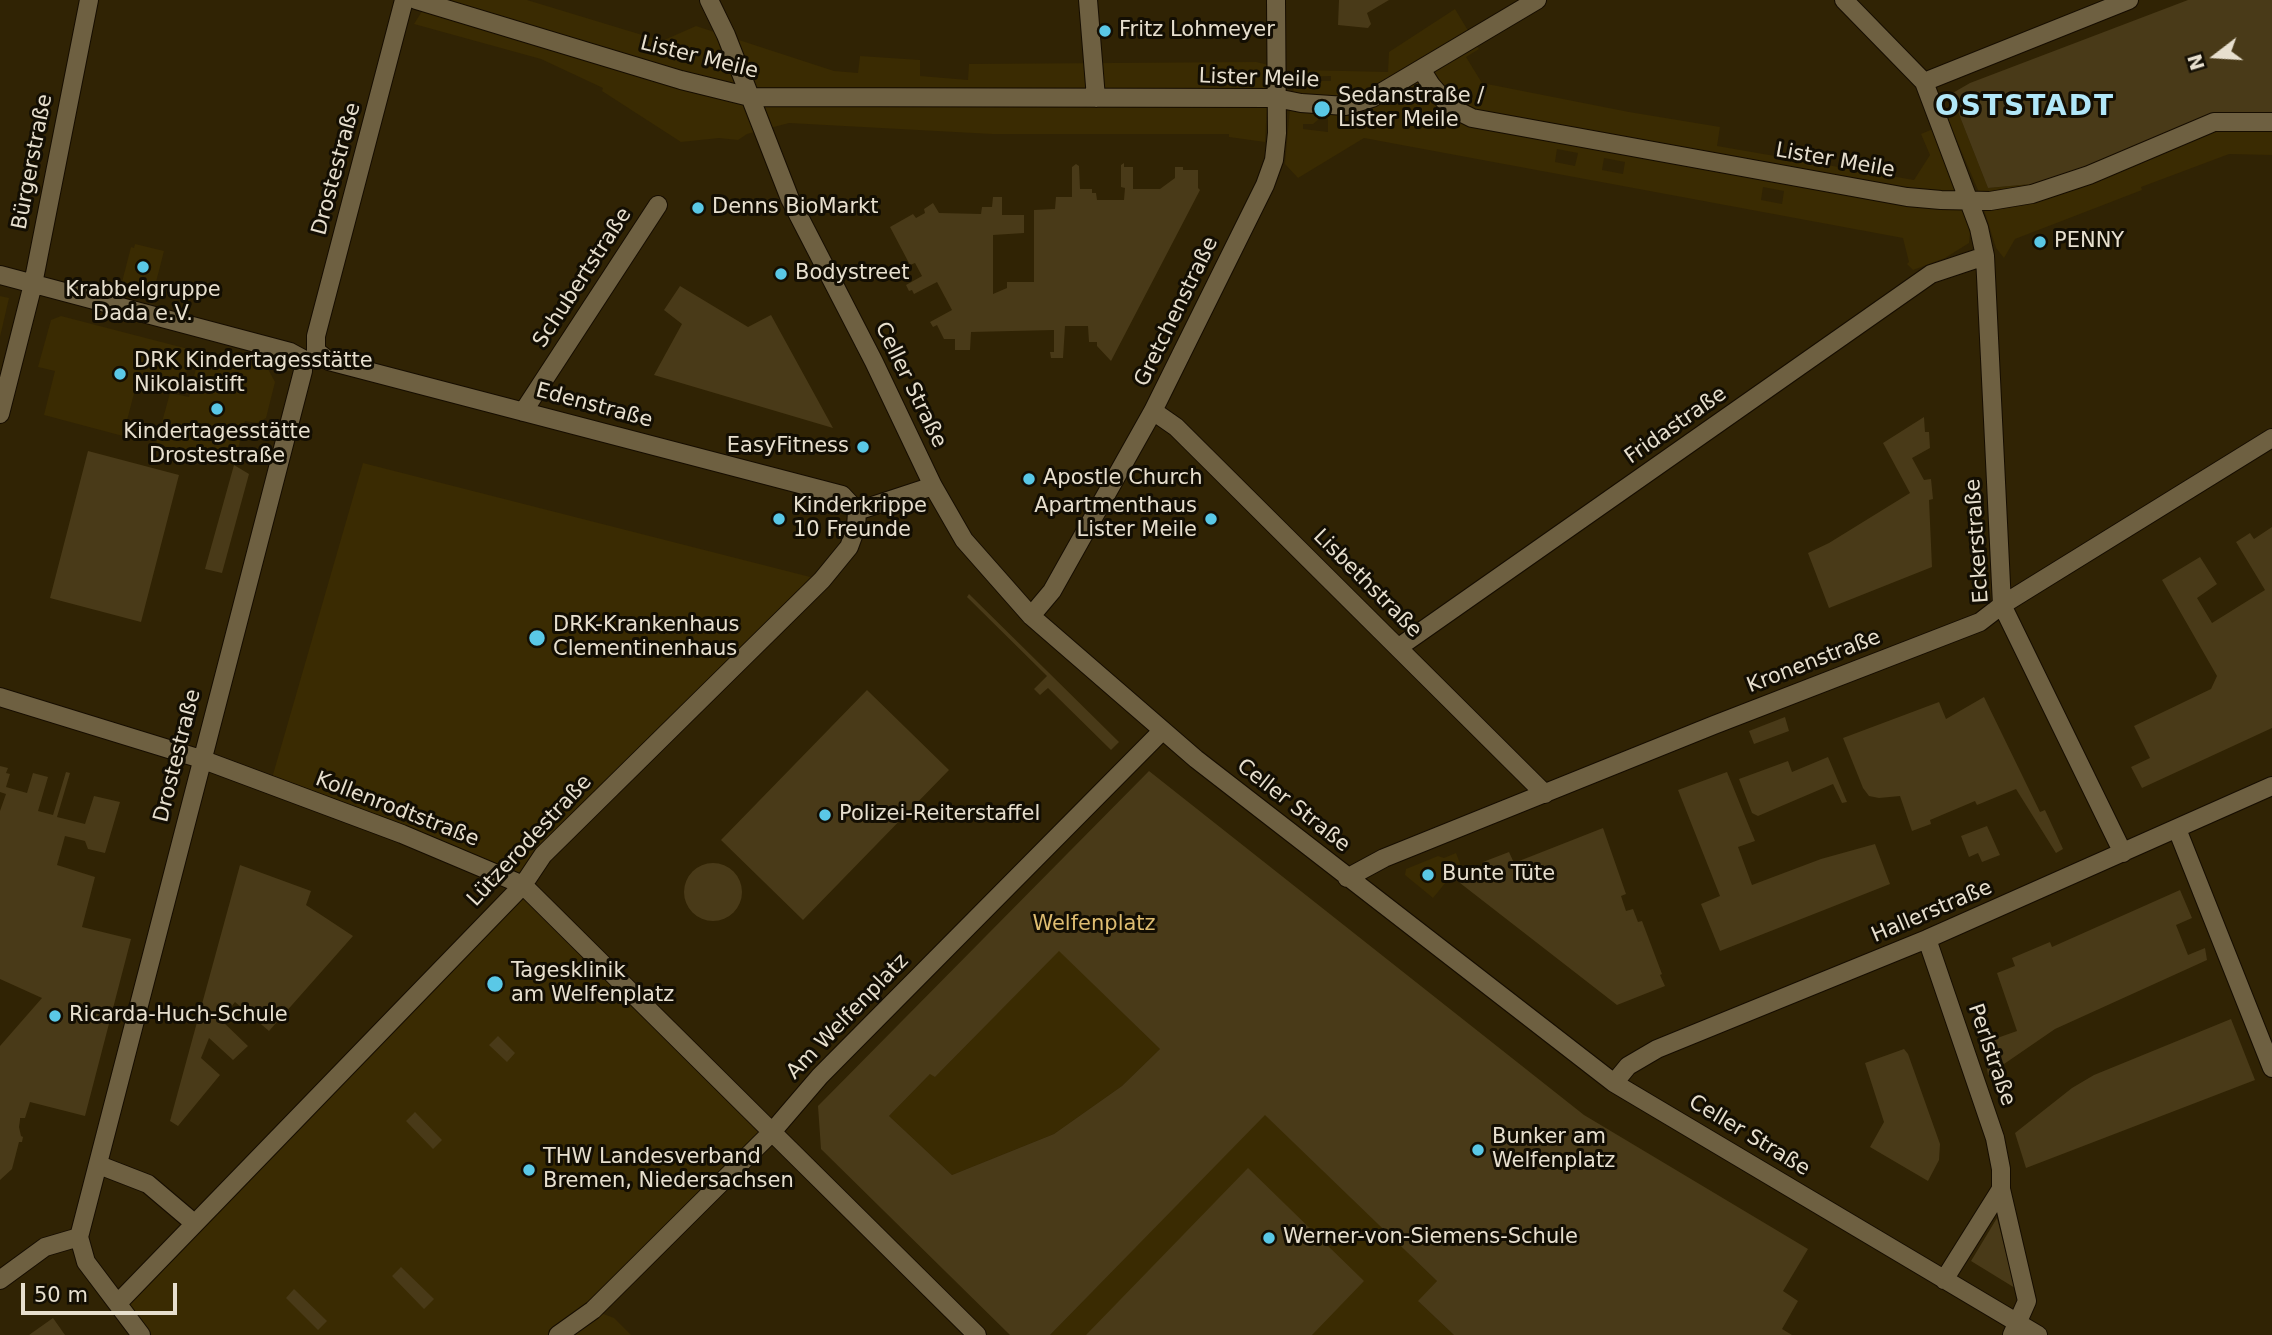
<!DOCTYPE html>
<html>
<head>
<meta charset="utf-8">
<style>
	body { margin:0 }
	#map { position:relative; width:2272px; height:1335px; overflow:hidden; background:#302304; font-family:"DejaVu Sans",sans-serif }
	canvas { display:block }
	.north { position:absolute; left:2181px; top:21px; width:70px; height:70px; -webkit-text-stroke:5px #130e03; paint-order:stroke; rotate:253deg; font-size:19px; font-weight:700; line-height:28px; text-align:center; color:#e7dfce }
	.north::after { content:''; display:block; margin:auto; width:24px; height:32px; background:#e7dfce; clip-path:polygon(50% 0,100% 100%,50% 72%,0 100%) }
	.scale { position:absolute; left:21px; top:1283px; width:156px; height:32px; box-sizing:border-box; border:4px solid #e7dfce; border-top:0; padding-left:9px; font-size:21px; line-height:24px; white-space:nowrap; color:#e7dfce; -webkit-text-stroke:5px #130e03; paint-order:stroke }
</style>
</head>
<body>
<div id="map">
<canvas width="2272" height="1335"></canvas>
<div class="north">N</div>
<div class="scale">50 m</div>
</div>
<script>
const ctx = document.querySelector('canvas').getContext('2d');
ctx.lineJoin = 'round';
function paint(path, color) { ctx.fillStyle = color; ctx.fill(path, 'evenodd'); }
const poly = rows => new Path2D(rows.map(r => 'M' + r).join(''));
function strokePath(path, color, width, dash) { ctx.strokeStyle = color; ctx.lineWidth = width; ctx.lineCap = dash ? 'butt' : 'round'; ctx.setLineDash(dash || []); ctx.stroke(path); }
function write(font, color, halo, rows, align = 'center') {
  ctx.font = font + ' "DejaVu Sans",sans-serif'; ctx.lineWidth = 6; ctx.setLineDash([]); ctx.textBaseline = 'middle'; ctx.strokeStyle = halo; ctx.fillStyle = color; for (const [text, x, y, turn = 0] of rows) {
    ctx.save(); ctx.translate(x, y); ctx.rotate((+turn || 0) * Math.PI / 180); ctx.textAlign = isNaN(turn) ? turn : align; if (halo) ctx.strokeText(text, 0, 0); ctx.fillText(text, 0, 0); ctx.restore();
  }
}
paint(poly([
	[429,0,527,0,662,41,696,26,834,71,858,73,860,56,920,60,920,76,968,80,969,64,1256,62,1269,65,1265,142,1229,137,1229,134,992,134,789,123,747,134,738,140,719,138,681,142,602,91,603,88,541,59,414,24],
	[1455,9,1479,49,1466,57,1482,83,1629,112,1720,127,1717,146,1914,180,1930,155,1921,134,1933,129,1967,219,1970,233,1969,243,1945,258,1913,270,1907,264,1909,262,1903,238,1364,138,1298,178,1285,164,1291,97,1301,70,1388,72,1389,52],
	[1331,76,1331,81,1319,81,1318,87,1306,87,1306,83,1312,82,1304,82,1303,77],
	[1325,114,1328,119,1328,132,1303,129,1303,124,1313,124],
	[1557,149,1578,153,1575,166,1555,162],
	[1604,158,1625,162,1623,174,1602,170],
	[1763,187,1784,191,1782,204,1761,200],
	[1951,94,1988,188,2032,184,2081,168,2216,113,2272,113,2272,155,2229,154,2141,187,2142,190,2015,239,2004,258,1996,248,1978,190,1946,115],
	[135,244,164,251,154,290,122,282,131,247,134,248],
	[0,296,9,298,0,337],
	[61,316,192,350,182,389,138,378,123,436,44,415,55,371,38,367,51,320],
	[200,352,268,369,275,382,266,418,257,423,245,421,234,465,156,444,170,393,189,397],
	[363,463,822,580,523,885,772,1132,593,1310,614,1318,631,1335,141,1335,118,1303,523,886,270,785],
	[1456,853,1463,871,1451,876,1433,898,1405,875,1406,869,1438,856,1444,858],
	[1059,950,1160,1049,1122,1086,1054,1134,952,1175,889,1116,931,1073,935,1077],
	[1265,1114,1437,1281,1419,1302,1454,1335,1050,1335]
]), '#3a2b02');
paint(poly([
	[1339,0,1389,0,1367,13,1371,24,1368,28,1338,25],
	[2188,0,2272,0,2272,113,2216,113,2081,168,2032,184,1988,188,1951,94,1970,83],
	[1124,163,1124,167,1133,167,1133,189,1160,189,1175,178,1175,167,1183,167,1183,170,1198,170,1198,188,1200,190,1111,361,1097,346,1097,342,1089,342,1088,326,1065,326,1063,358,1051,358,1050,352,1054,352,1054,330,971,332,970,350,955,350,955,339,944,339,937,325,933,327,930,322,952,310,937,282,914,294,912,290,909,291,906,285,922,276,915,263,910,265,890,227,913,214,916,218,925,213,924,209,933,203,939,213,981,214,982,207,992,207,993,197,1002,197,1002,215,1024,215,1024,233,993,235,993,294,1007,288,1007,282,1034,282,1034,210,1055,209,1056,197,1072,197,1072,167,1076,164,1079,166,1080,189,1092,189,1092,193,1096,193,1097,200,1124,200,1125,188,1121,187,1121,165],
	[680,286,748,327,771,315,833,428,654,375,682,324,664,310],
	[1924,417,1925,432,1929,432,1930,448,1912,458,1924,480,1931,479,1933,499,1929,500,1932,567,1829,608,1808,553,1829,543,1910,493,1883,443],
	[88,451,179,475,141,622,50,598],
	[234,465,249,474,222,573,205,569],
	[2272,527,2272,728,2142,788,2131,767,2150,758,2134,726,2211,689,2217,676,2162,580,2200,557,2217,584,2197,598,2212,623,2265,590,2236,542,2250,533,2254,539],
	[969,594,1119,742,1111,750,1048,688,1040,695,1034,689,1047,676,967,597],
	[867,690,949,770,803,920,721,840],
	[1984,697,2040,812,2045,810,2063,849,2056,853,2016,789,1977,805,1975,801,1930,820,1931,824,1912,831,1900,796,1879,798,1869,796,1863,788,1843,738,1939,702,1946,719],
	[1785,717,1789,731,1754,744,1749,731],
	[1828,757,1847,802,1842,803,1833,784,1758,816,1752,813,1739,779,1788,761,1792,772],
	[0,766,8,768,6,773,10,774,6,787,27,793,33,773,48,777,38,811,53,815,66,772,70,773,57,817,85,824,94,796,120,802,105,853,88,849,85,841,65,836,57,865,95,877,82,927,131,939,85,1116,30,1102,25,1118,20,1118,20,1120,19,1127,21,1136,23,1137,22,1142,19,1142,12,1169,0,1180,0,1046,42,998,0,979,0,811,6,794,0,792],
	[1149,771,1584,1115,1808,1249,1783,1291,1798,1301,1782,1329,1792,1335,1454,1335,1418,1301,1437,1281,1265,1115,1050,1335,1010,1335,821,1149,818,1106],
	[1059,951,1160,1049,1122,1086,1054,1134,952,1175,889,1116,930,1074,935,1077],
	[1727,772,1755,841,1738,847,1752,885,1821,859,1875,844,1890,884,1720,951,1701,904,1720,896,1678,790],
	[1987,826,2000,855,1982,862,1978,853,1969,857,1961,836],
	[1603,828,1626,894,1621,896,1626,911,1633,909,1638,922,1642,921,1662,974,1660,975,1665,986,1617,1005,1451,876,1463,871,1465,875,1484,867,1483,862,1509,852,1514,863],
	'684 892a29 29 0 1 1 58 0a29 29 0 1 1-58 0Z',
	[240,865,311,891,306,905,353,936,269,1031,235,1002,221,1020,248,1046,233,1060,209,1038,201,1058,220,1075,178,1126,170,1121],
	[2180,890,2192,918,2176,925,2188,955,2205,948,2207,960,2055,1029,1988,1075,1983,1043,2017,1031,1997,973,2015,966,2012,958,2050,942,2052,947],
	[2231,1019,2255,1080,2026,1168,2015,1133,2072,1088,2094,1075],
	[498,1036,515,1053,507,1062,489,1045],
	[1904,1049,1908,1054,1940,1144,1939,1160,1928,1181,1870,1147,1884,1122,1865,1063],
	[415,1112,442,1140,433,1149,406,1121],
	[1248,1168,1364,1281,1312,1335,1086,1335],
	[1997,1218,2015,1288,1971,1261],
	[401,1267,434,1299,424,1309,392,1276],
	[294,1289,327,1321,318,1330,286,1298],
	[53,1318,65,1335,29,1335]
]), '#493a18');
const minor = poly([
	[404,0,316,336,316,351,329,361,842,495,857,511],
	[416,0,681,80,750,97,1276,98,1301,103,1346,106,1372,98,1537,0],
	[709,0,726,35,790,199,874,362,933,486,964,540,1031,616,1196,759,1614,1083,2038,1335],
	[1088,0,1096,98],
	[1844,0,1924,82,1979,228,1985,256,2002,605,2123,853],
	[1421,69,1431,85,1450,107,1472,118,1907,197,1941,200,1990,201,2032,194,2089,175,2214,122,2272,122],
	[1924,82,2129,0],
	[0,275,290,352,303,359,303,371,79,1237],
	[1153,411,1176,427,1545,794],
	[523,412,658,205],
	[0,414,33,284,89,0],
	[857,511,933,486],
	[1031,616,1052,591,1153,411,1265,185,1274,160,1277,133,1276,0],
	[1399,647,1931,274,1985,256],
	[0,697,201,759,402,834,523,885,772,1132,593,1310,558,1335],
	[2177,829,2272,1068],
	[1347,878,1384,858,1714,725,1980,622,2002,605,2272,438],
	[1927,939,1995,1138,2001,1169,2001,1189,1944,1280],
	[1614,1083,1628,1066,1657,1049,1927,939,2272,786],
	[99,1165,148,1184,194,1223],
	[2001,1189,2027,1301,2012,1335],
	[79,1237,86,1262,141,1335],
	[0,1280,45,1247,79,1237],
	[118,1303,523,885,543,855,822,580,849,547,856,528,857,511],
	[977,1335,772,1132,820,1076,1162,731]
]);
strokePath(minor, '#160d00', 20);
strokePath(minor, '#6e6041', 18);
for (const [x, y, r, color] of [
	[1105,31,7,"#5ac8e6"],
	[1322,109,9,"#5ac8e6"],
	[698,208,7,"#5ac8e6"],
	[2040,242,7,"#5ac8e6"],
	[143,267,7,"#5ac8e6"],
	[781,274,7,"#5ac8e6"],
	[120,374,7,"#5ac8e6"],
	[217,409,7,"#5ac8e6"],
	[863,447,7,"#5ac8e6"],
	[1029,479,7,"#5ac8e6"],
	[779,519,7,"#5ac8e6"],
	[1211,519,7,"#5ac8e6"],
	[537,638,9,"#5ac8e6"],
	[825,815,7,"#5ac8e6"],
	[1428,875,7,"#5ac8e6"],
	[495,984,9,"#5ac8e6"],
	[55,1016,7,"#5ac8e6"],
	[1478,1150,7,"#5ac8e6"],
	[529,1170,7,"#5ac8e6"],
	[1269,1238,7,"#5ac8e6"]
]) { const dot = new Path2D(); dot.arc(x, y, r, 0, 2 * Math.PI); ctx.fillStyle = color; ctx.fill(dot); strokePath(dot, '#130e03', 2.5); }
write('21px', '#e7dfce', '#130e03', [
	["Fritz Lohmeyer",1119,31],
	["Sedanstraße /",1338,97],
	["Lister Meile",1338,121],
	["Denns BioMarkt",712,208],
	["PENNY",2054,242],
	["Bodystreet",795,274],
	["Krabbelgruppe",143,291,"center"],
	["Dada e.V.",143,315,"center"],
	["DRK Kindertagesstätte",134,362],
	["Nikolaistift",134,386],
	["Kindertagesstätte",217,433,"center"],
	["Drostestraße",217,457,"center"],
	["EasyFitness",849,447,"right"],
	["Apostle Church",1043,479],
	["Kinderkrippe",793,507],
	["10 Freunde",793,531],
	["Apartmenthaus",1197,507,"right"],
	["Lister Meile",1197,531,"right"],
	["DRK-Krankenhaus",553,626],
	["Clementinenhaus",553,650],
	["Polizei-Reiterstaffel",839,815],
	["Bunte Tüte",1442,875],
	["Tagesklinik",511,972],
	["am Welfenplatz",511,996],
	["Ricarda-Huch-Schule",69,1016],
	["Bunker am",1492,1138],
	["Welfenplatz",1492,1162],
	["THW Landesverband",543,1158],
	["Bremen, Niedersachsen",543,1182],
	["Werner-von-Siemens-Schule",1283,1238]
], 'left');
write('21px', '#e7dfce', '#130e03', [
	["Lister Meile",699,58,14],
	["Lister Meile",1259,79,2],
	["Lister Meile",1835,161,10],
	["Bürgerstraße",33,162,-79],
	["Drostestraße",337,169,-75],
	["Schubertstraße",583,278,-57],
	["Gretchenstraße",1177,312,-64],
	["Celler Straße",910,385,64],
	["Edenstraße",594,406,15],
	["Fridastraße",1676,426,-35],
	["Eckerstraße",1978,541,-94],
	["Lisbethstraße",1367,584,45],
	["Kronenstraße",1814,662,-21],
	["Drostestraße",178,756,-76],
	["Celler Straße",1293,806,38],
	["Kollenrodtstraße",397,810,21],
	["Lützerodestraße",530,841,-47],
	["Hallerstraße",1932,912,-23],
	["Am Welfenplatz",848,1017,-46],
	["Perlstraße",1991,1055,71],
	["Celler Straße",1749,1136,31]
]);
write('21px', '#dfbd71', '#130e03', [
	["Welfenplatz",1094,925]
]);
ctx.letterSpacing = '2px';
write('bold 28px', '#b1e7f8', '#130e03', [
	["OSTSTADT",2025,108]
]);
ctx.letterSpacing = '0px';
</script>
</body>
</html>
